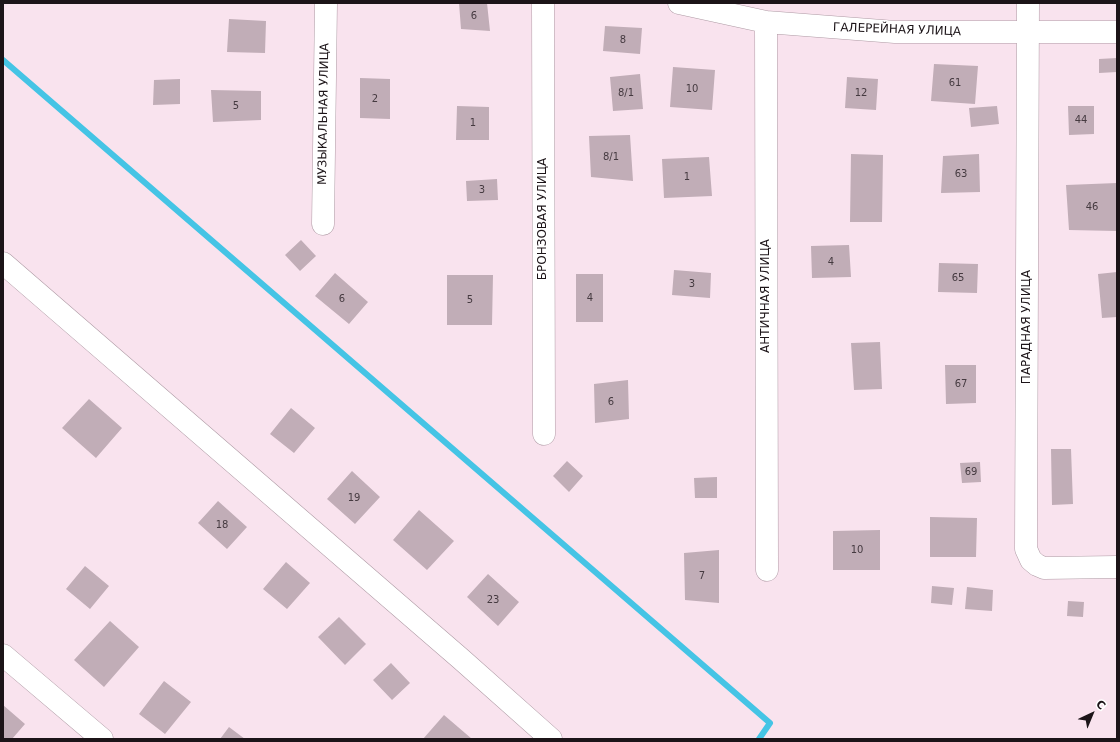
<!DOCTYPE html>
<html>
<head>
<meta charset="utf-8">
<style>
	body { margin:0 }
	#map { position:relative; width:1120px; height:742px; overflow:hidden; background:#f9e3ee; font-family:"DejaVu Sans",sans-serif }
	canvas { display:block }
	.frame { position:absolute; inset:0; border:4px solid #1c1418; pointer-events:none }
	.north { position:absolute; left:1072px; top:694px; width:40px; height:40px; -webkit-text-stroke:3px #fff; paint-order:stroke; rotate:44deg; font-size:11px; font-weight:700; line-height:16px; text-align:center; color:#1c1418 }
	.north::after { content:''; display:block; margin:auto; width:14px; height:18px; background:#1c1418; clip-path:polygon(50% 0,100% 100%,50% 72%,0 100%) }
</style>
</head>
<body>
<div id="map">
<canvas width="1120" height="742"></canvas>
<div class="frame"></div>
<div class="north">С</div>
</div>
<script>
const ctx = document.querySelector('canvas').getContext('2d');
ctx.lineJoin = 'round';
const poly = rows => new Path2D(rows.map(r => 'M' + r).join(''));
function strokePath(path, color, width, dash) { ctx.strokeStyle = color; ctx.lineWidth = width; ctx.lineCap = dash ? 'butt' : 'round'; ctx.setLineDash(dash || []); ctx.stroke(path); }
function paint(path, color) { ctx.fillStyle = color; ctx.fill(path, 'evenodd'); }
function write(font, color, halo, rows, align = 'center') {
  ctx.font = font + ' "DejaVu Sans",sans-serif'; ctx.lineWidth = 3; ctx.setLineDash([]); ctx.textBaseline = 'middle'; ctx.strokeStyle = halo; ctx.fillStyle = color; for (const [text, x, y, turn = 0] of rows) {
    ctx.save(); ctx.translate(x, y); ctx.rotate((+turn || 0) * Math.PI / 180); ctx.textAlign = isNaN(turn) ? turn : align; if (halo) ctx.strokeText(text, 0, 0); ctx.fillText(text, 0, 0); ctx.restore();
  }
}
strokePath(poly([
	[3,60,770,723,759,739]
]), '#45c4e5', 6);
paint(poly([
	[459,3,487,3,490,31,461,29],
	[229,19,266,21,265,53,227,52],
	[605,26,642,28,640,54,603,51],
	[1117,58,1117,72,1099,73,1099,59],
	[934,64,978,66,975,104,931,101],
	[673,67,715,70,712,110,670,107],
	[640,74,643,109,613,111,610,77],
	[847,77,878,79,876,110,845,108],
	[360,78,390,79,390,119,360,118],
	[180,79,180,104,153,105,154,80],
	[211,90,261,91,261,120,213,122],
	[457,106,489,107,489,140,456,140],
	[997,106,999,124,971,127,969,108],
	[1068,106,1094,106,1094,134,1069,135],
	[630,135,633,181,591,177,589,136],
	[851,154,883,155,882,222,850,222],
	[979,154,980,192,941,193,943,156],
	[709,157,712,196,664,198,662,159],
	[497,179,498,200,467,201,466,181],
	[1117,183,1117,231,1069,230,1066,185],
	[301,240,316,256,300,271,285,255],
	[849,245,851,277,812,278,811,246],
	[939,263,978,264,977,293,938,292],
	[674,270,711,273,710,298,672,295],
	[1117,272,1117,317,1102,318,1098,274],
	[335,273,368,302,349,324,315,296],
	[576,274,603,274,603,322,576,322],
	[447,275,493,275,492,325,447,325],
	[880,342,882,389,854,390,851,343],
	[945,365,976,365,976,403,946,404],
	[628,380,629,419,595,423,594,384],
	[89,399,122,428,96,458,62,428],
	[291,408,315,428,294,453,270,434],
	[1051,449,1071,449,1073,504,1052,505],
	[567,461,583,476,569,492,553,476],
	[980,462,981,482,962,483,960,463],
	[352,471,380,497,355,524,327,499],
	[717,477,717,498,695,498,694,478],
	[218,501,247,527,227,549,198,523],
	[419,510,454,541,427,570,393,540],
	[930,517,977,518,976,557,930,557],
	[880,530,880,570,833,570,833,531],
	[719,550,719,603,685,600,684,553],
	[286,562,310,583,287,609,263,589],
	[85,566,109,586,90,609,66,589],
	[488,574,519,602,498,626,467,597],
	[932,586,954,588,952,605,931,603],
	[967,587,993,590,992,611,965,609],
	[1068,601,1084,602,1083,617,1067,616],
	[339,617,366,644,345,665,318,637],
	[110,621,139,647,104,687,74,660],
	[391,663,410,683,392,700,373,680],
	[164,681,191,702,165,734,139,714],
	[3,705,25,724,12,739,3,739],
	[444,715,472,739,423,739],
	[229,727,245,739,220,739]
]), '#c1adb7');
const minor = poly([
	[543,3,544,434],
	[679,3,766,22,895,32,1117,32],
	[1028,3,1026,549,1031,560,1037,565,1044,568,1117,567],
	[766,22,767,570],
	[323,224,326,3],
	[3,263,461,659,551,739],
	[3,655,102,739]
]);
strokePath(minor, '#ae9aa4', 23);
strokePath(minor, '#fff', 22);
write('10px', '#453a40', null, [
	["6",474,16],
	["8",623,40],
	["61",955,83],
	["10",692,89],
	["8/1",626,93],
	["12",861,93],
	["2",375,99],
	["5",236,106],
	["44",1081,120],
	["1",473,123],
	["8/1",611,157],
	["63",961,174],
	["1",687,177],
	["3",482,190],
	["46",1092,207],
	["4",831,262],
	["65",958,278],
	["3",692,284],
	["4",590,298],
	["6",342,299],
	["5",470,300],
	["67",961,384],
	["6",611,402],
	["69",971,472],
	["19",354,498],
	["18",222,525],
	["10",857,550],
	["7",702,576],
	["23",493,600]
]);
write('12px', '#1c1418', '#fff', [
	["ГАЛЕРЕЙНАЯ УЛИЦА",897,30,2],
	["МУЗЫКАЛЬНАЯ УЛИЦА",324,114,-89],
	["БРОНЗОВАЯ УЛИЦА",543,219,-90],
	["АНТИЧНАЯ УЛИЦА",766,296,-90],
	["ПАРАДНАЯ УЛИЦА",1027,327,-90]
]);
</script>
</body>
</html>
